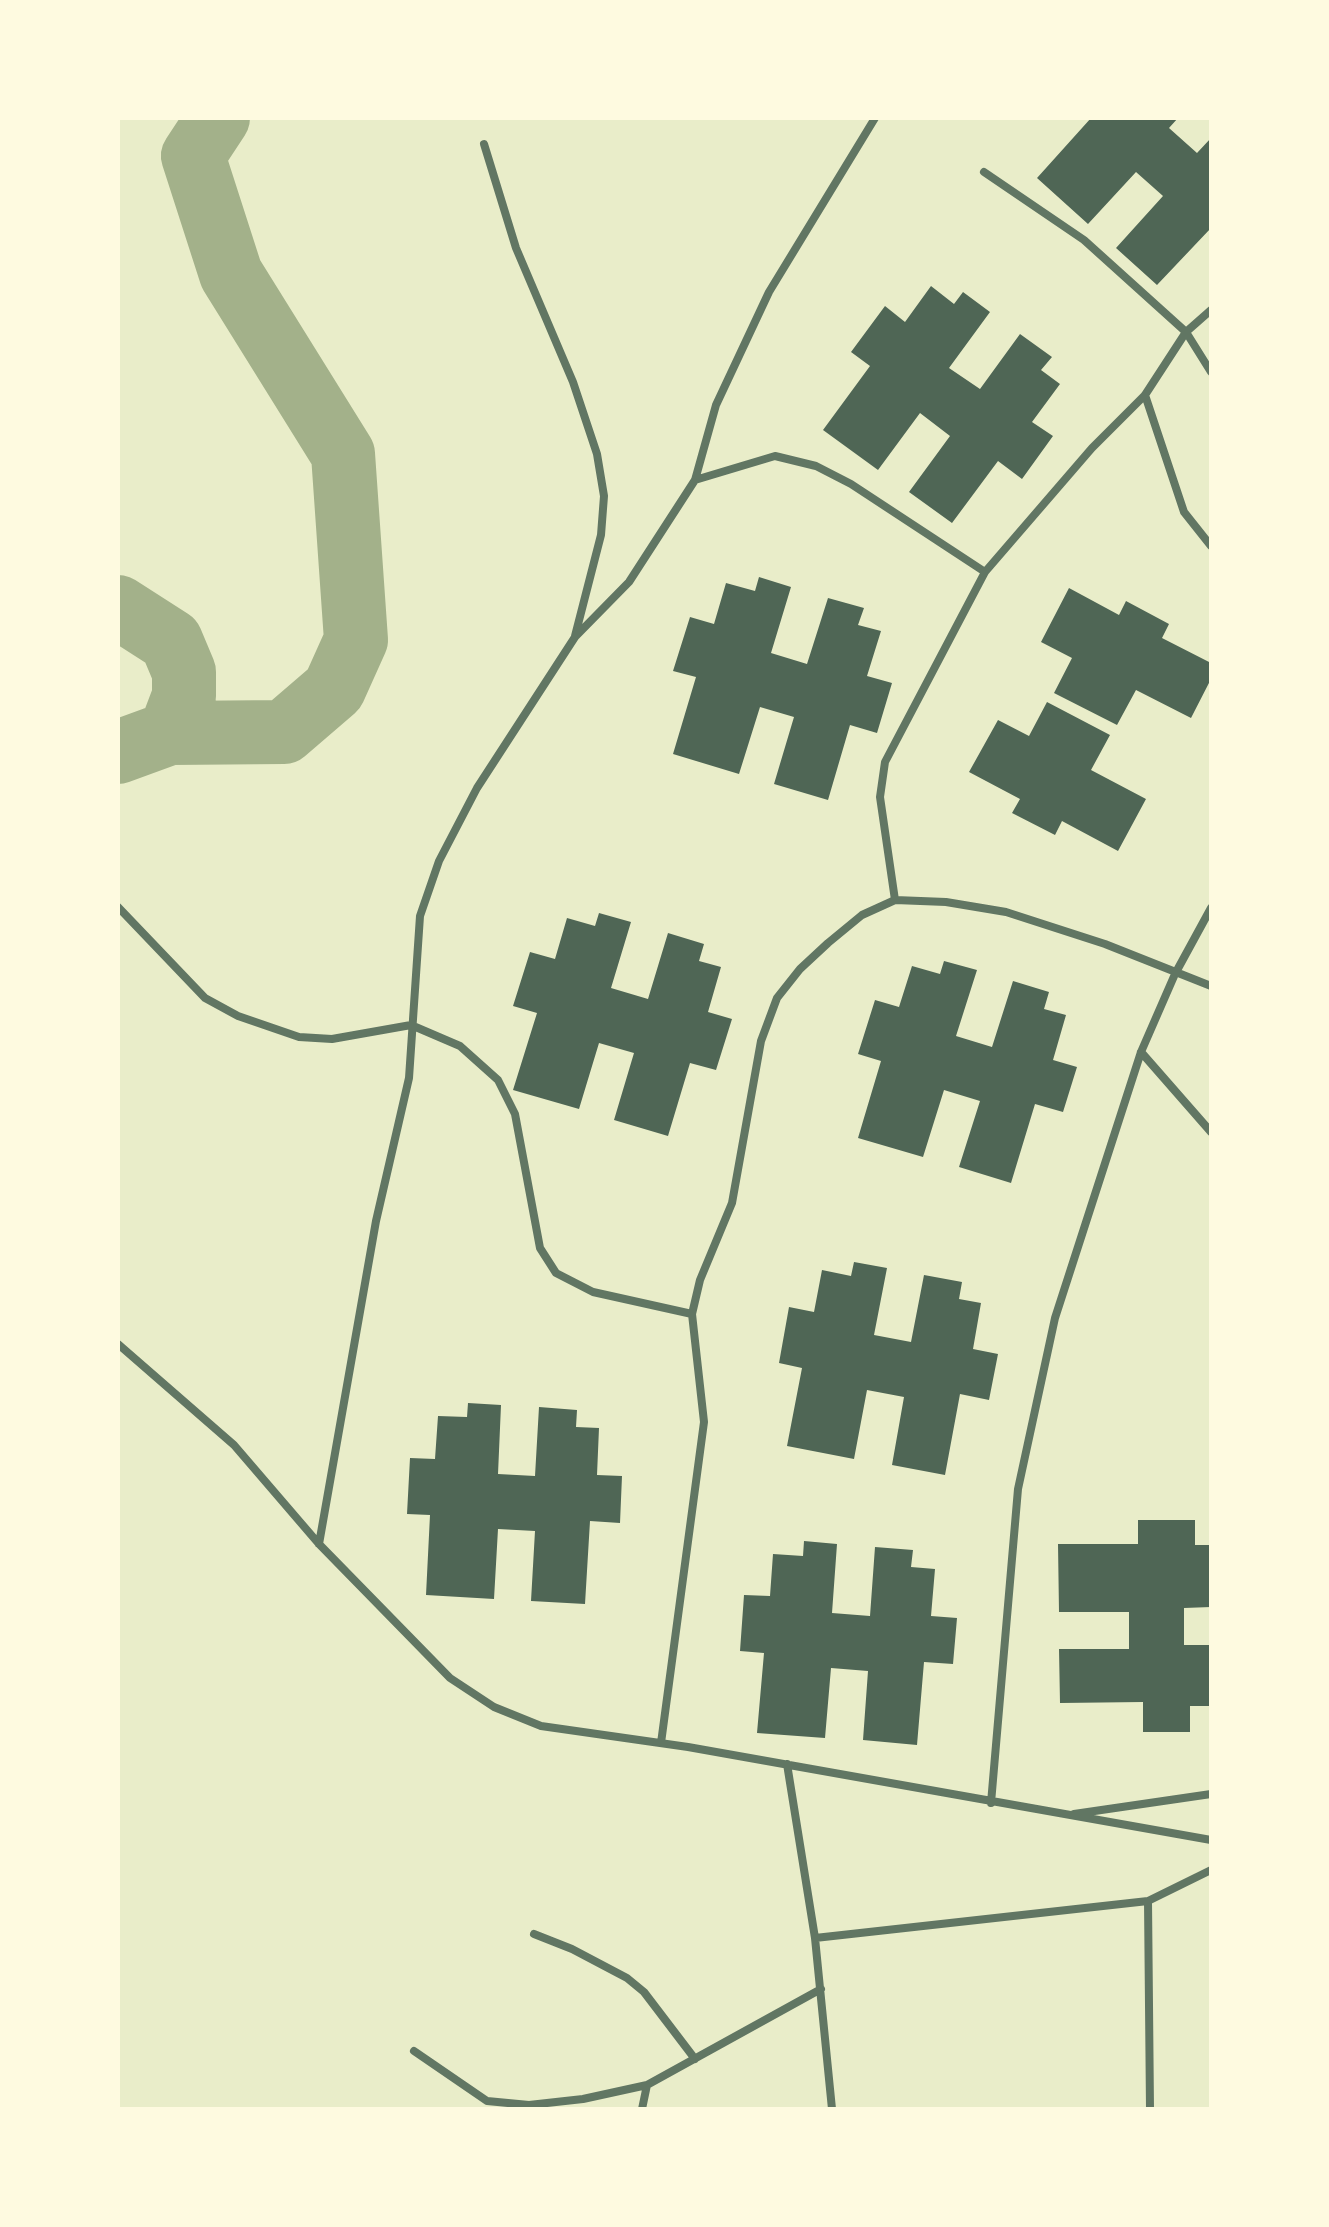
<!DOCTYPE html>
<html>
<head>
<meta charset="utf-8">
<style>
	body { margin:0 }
	#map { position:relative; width:1329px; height:2227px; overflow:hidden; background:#e9edc9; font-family:"Playfair Display",serif }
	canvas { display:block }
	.frame { position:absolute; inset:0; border:120px solid #fefae0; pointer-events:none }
</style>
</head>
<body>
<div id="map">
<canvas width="1329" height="2227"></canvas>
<div class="frame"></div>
</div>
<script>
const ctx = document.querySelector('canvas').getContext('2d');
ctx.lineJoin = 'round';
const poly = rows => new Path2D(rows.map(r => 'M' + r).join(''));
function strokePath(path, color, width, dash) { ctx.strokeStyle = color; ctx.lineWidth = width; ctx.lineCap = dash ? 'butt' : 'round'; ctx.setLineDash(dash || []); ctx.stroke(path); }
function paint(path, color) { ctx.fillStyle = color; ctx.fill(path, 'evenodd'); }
strokePath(poly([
	[118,607,171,641,184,672,184,696,170,733],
	[118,752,170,733,284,732,334,689,356,640,343,454,231,274,193,156,218,118]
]), '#a3b18a', 64);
paint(poly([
	[1091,118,1178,118,1169,128,1197,153,1211,138,1211,228,1157,285,1116,248,1163,196,1136,172,1088,224,1037,178],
	[931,286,954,304,963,292,990,312,949,368,980,389,1020,334,1052,357,1041,370,1060,384,1032,422,1053,436,1022,479,998,461,952,523,909,492,950,436,920,413,878,470,823,430,870,366,851,352,885,306,905,322],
	[759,577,791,587,771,653,807,664,828,598,864,608,858,625,881,631,867,676,892,683,877,733,850,725,828,800,774,784,794,717,760,707,739,774,673,754,696,677,673,671,690,617,714,624,726,583,755,591],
	[1069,588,1119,615,1126,601,1169,624,1162,638,1211,663,1211,679,1191,718,1136,690,1117,725,1054,693,1072,658,1041,642],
	[1047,702,1110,735,1091,770,1146,799,1118,851,1062,821,1055,835,1012,813,1020,799,969,772,998,720,1029,736],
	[599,913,631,922,611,988,648,999,668,933,704,944,699,961,721,967,708,1012,732,1019,716,1070,690,1063,668,1136,614,1120,634,1053,599,1043,579,1109,513,1090,537,1013,513,1006,530,952,555,959,567,918,595,926],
	[944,961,977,970,956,1036,992,1047,1013,981,1049,992,1044,1009,1066,1015,1053,1060,1077,1067,1063,1112,1035,1104,1011,1183,959,1167,980,1101,944,1090,923,1157,858,1138,881,1061,858,1054,875,1000,899,1007,912,966,940,974],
	[854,1262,887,1268,874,1335,911,1342,924,1275,962,1282,959,1299,981,1303,973,1349,998,1354,989,1400,960,1394,945,1475,892,1465,904,1397,867,1390,854,1459,787,1446,802,1368,779,1363,789,1307,814,1312,822,1270,851,1276],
	[468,1403,501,1405,498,1474,535,1476,539,1407,577,1410,576,1427,599,1428,597,1475,622,1476,620,1523,590,1521,585,1604,531,1601,535,1531,498,1529,494,1599,426,1595,430,1515,407,1514,410,1458,435,1459,438,1416,467,1417],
	[1138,1520,1195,1520,1195,1545,1211,1545,1211,1607,1184,1608,1184,1645,1211,1645,1211,1706,1190,1706,1190,1732,1143,1732,1143,1702,1060,1703,1059,1649,1129,1649,1129,1612,1059,1612,1058,1544,1138,1544],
	[804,1541,837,1544,832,1613,870,1616,875,1547,913,1550,911,1567,935,1569,931,1616,957,1618,953,1664,924,1662,917,1745,863,1740,868,1671,831,1668,825,1738,757,1733,764,1653,740,1651,744,1595,770,1596,773,1554,803,1556]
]), '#4f6655');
strokePath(poly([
	[484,144,516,248,573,382,597,454,604,496,601,535,575,636],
	[1211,310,1186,332,1211,372],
	[1145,395,1184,512,1211,546],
	[695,480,775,456,816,466,851,484,985,572],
	[895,900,880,797,885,762,985,572,1092,448,1145,395,1186,332,1084,240,984,172],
	[118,907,205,998,238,1016,299,1037,332,1039,411,1025,460,1046,498,1080,515,1114,540,1248,556,1273,593,1292,692,1314],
	[1141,1052,1211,1132],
	[118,1344,234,1445,319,1544,450,1678,494,1707,541,1726,688,1747,1211,1840],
	[319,1544,376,1221,409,1078,420,916,439,861,477,788,575,637,629,582,695,480,716,405,769,292,875,118],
	[661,1743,704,1422,692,1314,700,1280,732,1203,761,1041,777,998,800,969,828,943,862,915,895,900,946,902,1006,912,1105,944,1211,986],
	[787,1764,815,1938,832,2109],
	[991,1803,1018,1489,1055,1318,1141,1052,1175,974,1211,908],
	[1074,1814,1211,1794],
	[1148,1901,1150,2109],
	[534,1934,572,1949,627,1978,644,1992,695,2059],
	[815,1938,1148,1901,1211,1870],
	[414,2051,487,2101,529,2105,583,2099,647,2085,821,1989],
	[642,2109,647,2085]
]), '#617663', 8);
</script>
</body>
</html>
